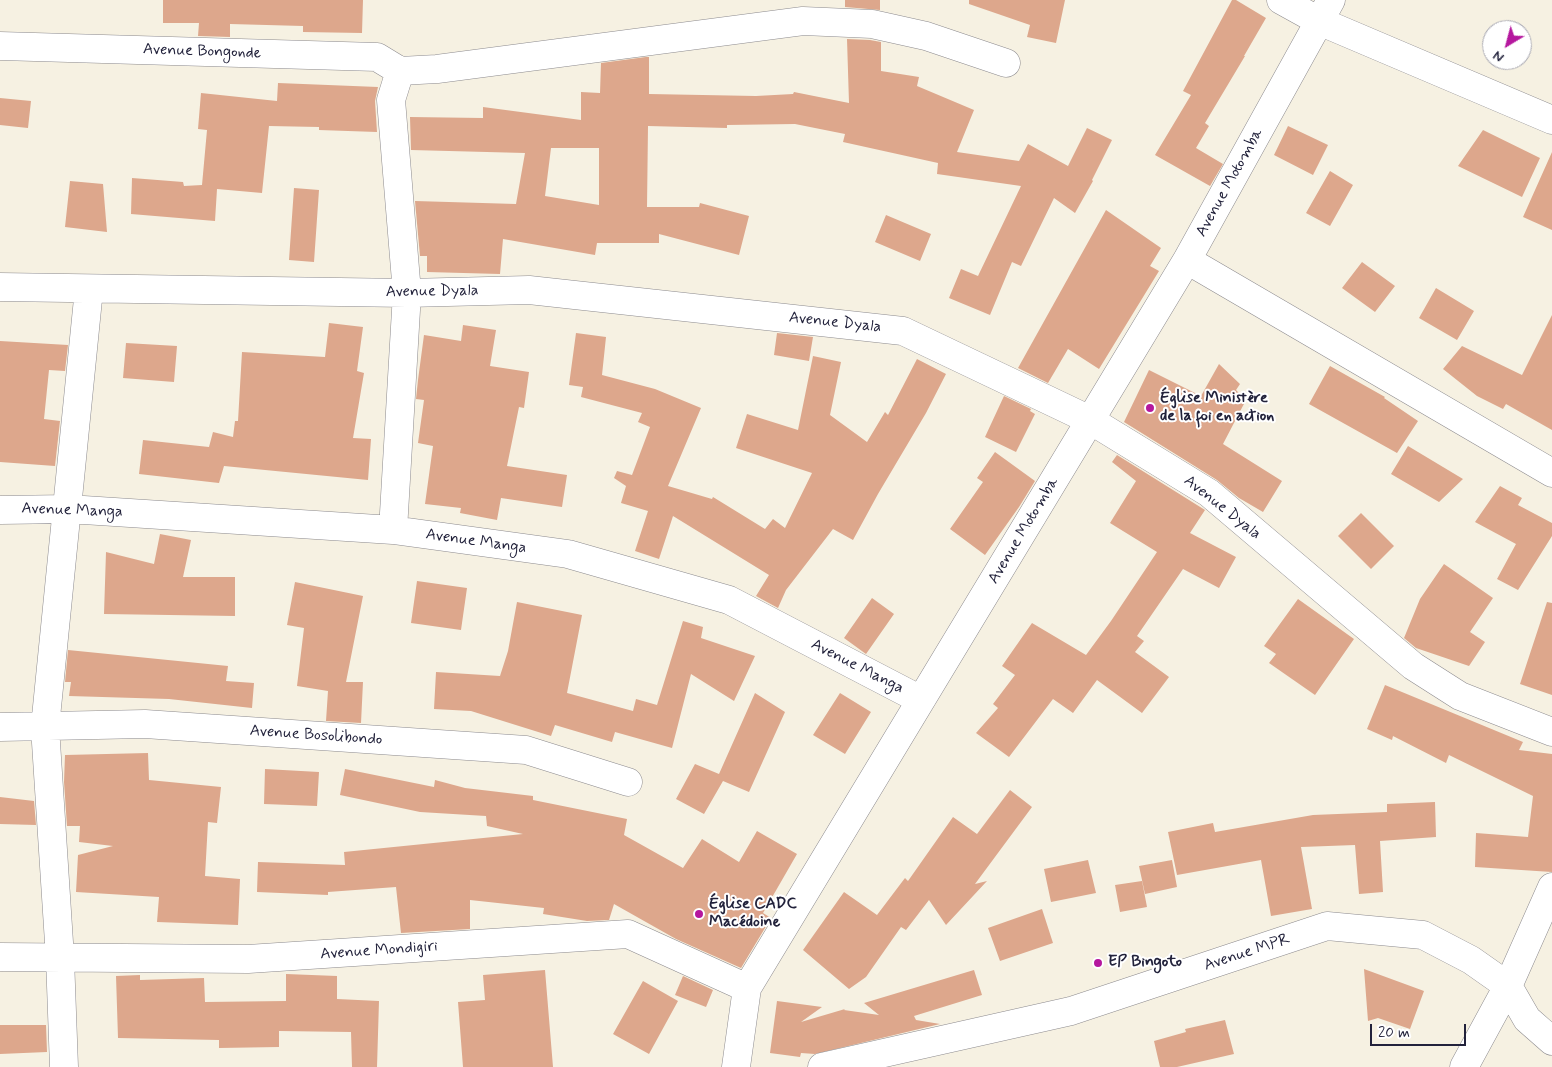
<!DOCTYPE html>
<html>
<head>
<meta charset="utf-8">
<style>
	body { margin:0 }
	#map { position:relative; width:1552px; height:1067px; overflow:hidden; background:#f6f1e2; font-family:Mynerve,sans-serif }
	canvas { display:block }
	.north { position:absolute; left:1482px; top:20px; width:50px; height:50px; box-sizing:border-box; background:#fff; border:1px solid #a7a7b1; border-radius:50%; rotate:217deg; font-size:14px; font-weight:700; line-height:20px; text-align:center; color:#22223b }
	.north::after { content:''; display:block; margin:auto; width:18px; height:22px; background:#b5179e; clip-path:polygon(50% 0,100% 100%,50% 72%,0 100%) }
	.scale { position:absolute; left:1370px; top:1024px; width:96px; height:22px; box-sizing:border-box; border:2px solid #22223b; border-top:0; padding-left:6px; font-size:15px; line-height:18px; white-space:nowrap; color:#22223b; -webkit-text-stroke:4px #fff; paint-order:stroke }
</style>
</head>
<body>
<div id="map">
<canvas width="1552" height="1067"></canvas>
<div class="north">N</div>
<div class="scale">20 m</div>
</div>
<script>
const ctx = document.querySelector('canvas').getContext('2d');
ctx.lineJoin = 'round';
function paint(path, color) { ctx.fillStyle = color; ctx.fill(path, 'evenodd'); }
const poly = rows => new Path2D(rows.map(r => 'M' + r).join(''));
function strokePath(path, color, width, dash) { ctx.strokeStyle = color; ctx.lineWidth = width; ctx.lineCap = dash ? 'butt' : 'round'; ctx.setLineDash(dash || []); ctx.stroke(path); }
function write(font, color, halo, rows, align = 'center') {
  ctx.font = font + ' Mynerve,sans-serif'; ctx.lineWidth = 4; ctx.setLineDash([]); ctx.textBaseline = 'middle'; ctx.strokeStyle = halo; ctx.fillStyle = color; for (const [text, x, y, turn = 0] of rows) {
    ctx.save(); ctx.translate(x, y); ctx.rotate((+turn || 0) * Math.PI / 180); ctx.textAlign = isNaN(turn) ? turn : align; if (halo) ctx.strokeText(text, 0, 0); ctx.fillText(text, 0, 0); ctx.restore();
  }
}
paint(poly([
	[163,0,363,0,362,33,303,32,303,26,230,24,230,37,198,36,199,23,163,23],
	[845,0,880,0,880,10,845,7],
	[969,0,1065,0,1056,43,1027,37,1030,25,969,4],
	[1232,0,1236,0,1266,18,1244,56,1245,56,1205,123,1209,126,1196,148,1223,164,1210,186,1155,155,1191,95,1183,91],
	[847,39,870,40,881,42,881,71,919,77,917,86,974,110,957,152,1019,161,1028,144,1068,166,1087,128,1112,140,1092,180,1093,181,1075,213,1054,198,1021,266,1012,262,990,315,949,298,961,269,978,276,1021,186,937,174,938,163,843,142,845,134,795,124,727,125,727,128,648,126,647,207,699,207,700,203,749,216,739,255,659,234,659,243,597,243,595,255,503,239,500,274,427,272,427,256,420,256,415,201,516,204,525,153,411,150,410,117,483,118,483,107,581,120,581,92,600,93,601,63,646,57,649,57,649,94,756,96,793,94,794,92,849,103],
	[551,148,599,148,599,205,545,196],
	[278,83,378,87,375,101,377,132,319,130,319,127,269,126,262,193,217,189,215,221,131,214,132,178,183,182,184,186,202,185,207,130,198,129,201,93,277,101],
	[0,98,31,101,28,128,0,125],
	[1288,126,1328,145,1313,175,1274,155],
	[1483,130,1540,158,1522,197,1458,166],
	[1552,152,1552,230,1523,217],
	[1330,171,1353,185,1330,226,1306,213],
	[70,181,103,184,107,232,65,227],
	[294,188,319,190,314,262,289,260],
	[1106,210,1161,248,1150,266,1159,271,1099,369,1068,349,1048,383,1018,368],
	[886,215,931,234,920,261,875,242],
	[1362,262,1395,286,1375,312,1342,288],
	[1436,288,1474,311,1457,340,1419,318],
	[1552,315,1552,430,1506,404,1503,409,1477,396,1443,369,1462,346,1522,375],
	[329,323,363,327,357,371,364,373,353,438,371,439,368,480,224,466,219,483,139,474,143,440,209,447,213,432,233,437,235,421,238,421,242,352,325,357],
	[463,325,496,330,490,366,529,372,524,408,519,407,507,466,567,475,562,507,501,498,497,520,460,513,461,508,425,504,433,446,418,443,424,400,416,399,418,380,424,335,461,341],
	[576,333,606,337,602,375,655,389,701,408,668,486,712,499,713,497,765,529,773,519,785,528,812,473,736,448,747,414,798,430,813,356,841,362,830,415,867,442,885,412,888,415,917,359,946,374,926,413,878,494,853,540,833,529,786,590,778,608,756,596,769,575,673,516,659,559,635,551,648,511,621,503,626,486,614,478,617,471,632,475,650,427,638,422,642,413,581,397,583,387,569,385],
	[777,333,813,337,809,361,774,355],
	[0,341,68,345,65,371,49,370,44,419,60,421,55,466,0,462],
	[126,343,177,346,174,382,123,378],
	[1219,364,1240,384,1236,390,1246,400,1223,444,1282,481,1263,512,1239,498,1217,480,1124,422,1149,370,1201,396],
	[1330,366,1385,397,1384,398,1418,421,1397,453,1309,404],
	[1004,396,1031,409,1030,411,1035,414,1016,452,985,437],
	[1408,446,1463,479,1439,502,1391,474],
	[995,452,1035,481,1019,507,985,555,950,529,983,482,977,478],
	[1117,455,1205,510,1190,533,1236,557,1219,588,1183,569,1137,636,1144,641,1135,652,1169,677,1142,713,1097,680,1073,713,1053,699,1009,757,976,733,998,708,993,704,1015,675,1002,666,1032,623,1086,655,1111,621,1157,552,1110,523,1136,481,1112,462],
	[1500,486,1522,498,1518,505,1552,523,1552,536,1518,590,1497,579,1516,544,1475,522],
	[1361,513,1394,546,1371,569,1338,536],
	[160,534,191,540,183,577,235,577,235,616,104,614,106,552,154,564],
	[1444,564,1493,598,1470,632,1485,642,1469,666,1416,648,1404,638,1420,599],
	[417,581,467,588,461,630,411,623],
	[295,582,363,596,346,682,363,682,361,723,326,721,328,691,297,686,304,628,287,625],
	[872,598,894,614,866,654,844,638],
	[1298,599,1354,639,1315,695,1269,663,1276,654,1264,646],
	[517,602,582,615,567,693,633,711,636,699,657,705,683,621,703,627,701,638,755,656,734,701,691,674,672,748,615,732,612,742,555,725,551,736,471,711,434,709,436,672,500,676,508,651],
	[1547,602,1552,603,1552,695,1520,684],
	[68,650,228,666,226,681,254,683,252,708,169,699,69,696,71,682,65,682],
	[1385,685,1523,742,1519,750,1552,754,1552,872,1475,867,1476,833,1528,837,1533,796,1449,755,1446,763,1393,736,1392,740,1367,729],
	[755,693,785,712,749,792,723,781,704,814,676,799,695,764,719,774],
	[840,693,871,712,845,754,813,735],
	[148,753,149,780,221,787,217,823,208,822,205,876,240,879,238,925,157,922,159,897,76,892,78,855,113,846,79,842,80,826,67,826,64,782,65,755],
	[265,769,319,772,317,806,264,804],
	[345,769,434,787,435,780,465,788,533,796,533,800,627,819,624,835,683,868,702,839,739,862,757,831,797,854,763,913,771,918,741,968,676,939,614,904,609,920,587,921,543,914,544,908,470,900,470,929,401,933,396,887,328,892,328,895,257,892,258,862,345,865,344,852,523,834,487,826,486,816,420,812,340,795],
	[1010,790,1032,807,975,884,987,881,946,925,929,900,906,930,901,927,866,977,849,989,803,950,844,892,877,915,905,878,908,881,953,817,977,834],
	[0,797,34,801,36,825,0,824],
	[1435,802,1436,837,1380,841,1383,892,1359,894,1355,845,1301,847,1312,909,1271,916,1261,860,1177,875,1168,832,1213,823,1215,832,1313,815,1387,812,1387,804],
	[1088,860,1096,893,1051,902,1044,869],
	[1172,860,1177,887,1145,894,1139,866],
	[1142,881,1147,907,1120,912,1115,885],
	[1042,909,1053,943,1000,961,988,928],
	[1364,969,1424,991,1410,1029,1378,1018,1368,1021],
	[545,970,553,1067,463,1067,458,1002,485,1000,483,975],
	[974,970,982,995,914,1016,916,1020,940,1024,815,1054,801,1053,800,1057,770,1053,777,1001,822,1007,801,1022,845,1009,844,1010,879,1015,864,1003],
	[286,974,337,976,337,999,379,1001,377,1067,352,1067,351,1032,279,1031,279,1047,219,1048,219,1040,118,1038,116,976,140,975,140,980,204,978,205,1002,286,1001],
	[683,976,713,990,706,1007,675,995],
	[643,981,678,1001,649,1054,613,1034],
	[1225,1020,1234,1054,1177,1067,1160,1067,1154,1041,1186,1032,1185,1029],
	[0,1025,46,1025,47,1052,0,1054]
]), '#dda78c');
const minor = poly([
	[1281,0,1319,21,1552,120],
	[0,46,377,57,400,71],
	[400,71,437,69,803,21,872,24,926,36,1006,63],
	[1187,260,1552,473],
	[0,287,407,293,529,290,903,331,1090,420,1209,493,1413,666,1460,696,1552,732],
	[0,510,68,509,393,530,568,554,729,600,921,700],
	[393,530,407,293,391,100,400,71],
	[0,727,145,724,526,750,628,782],
	[0,957,248,959,628,934,747,988],
	[64,1067,60,958,45,727,89,289],
	[736,1067,747,988,1187,260,1331,0],
	[822,1067,1071,1011,1327,926,1423,935,1471,960,1508,986,1527,1019,1552,1041],
	[1464,1067,1508,986,1552,887]
]);
strokePath(minor, '#8c8a8e', 29);
strokePath(minor, '#fff', 28);
for (const [x, y, r, color] of [
	[1150,408,5,"#b5179e"],
	[699,914,5,"#b5179e"],
	[1098,963,5,"#b5179e"]
]) { const dot = new Path2D(); dot.arc(x, y, r, 0, 2 * Math.PI); ctx.fillStyle = color; ctx.fill(dot); strokePath(dot, '#fff', 2); }
write('16px', '#22223b', '#fff', [
	["Avenue Bongonde",202,52,2],
	["Avenue Motomba",1230,183,-61],
	["Avenue Dyala",432,292,-1],
	["Avenue Dyala",835,323,6],
	["Avenue Dyala",1222,508,38],
	["Avenue Manga",72,511,2],
	["Avenue Motomba",1024,531,-59],
	["Avenue Manga",476,542,8],
	["Avenue Manga",857,667,27],
	["Avenue Bosolibondo",316,736,4],
	["Avenue Mondigiri",379,951,-4],
	["Avenue MPR",1247,953,-18]
]);
write('bold 16px', '#22223b', '#fff', [
	["Église Ministère",1160,399],
	["de la foi en action",1160,417],
	["Église CADC",709,905],
	["Macédoine",709,923],
	["EP Bingoto",1108,963]
], 'left');
</script>
</body>
</html>
